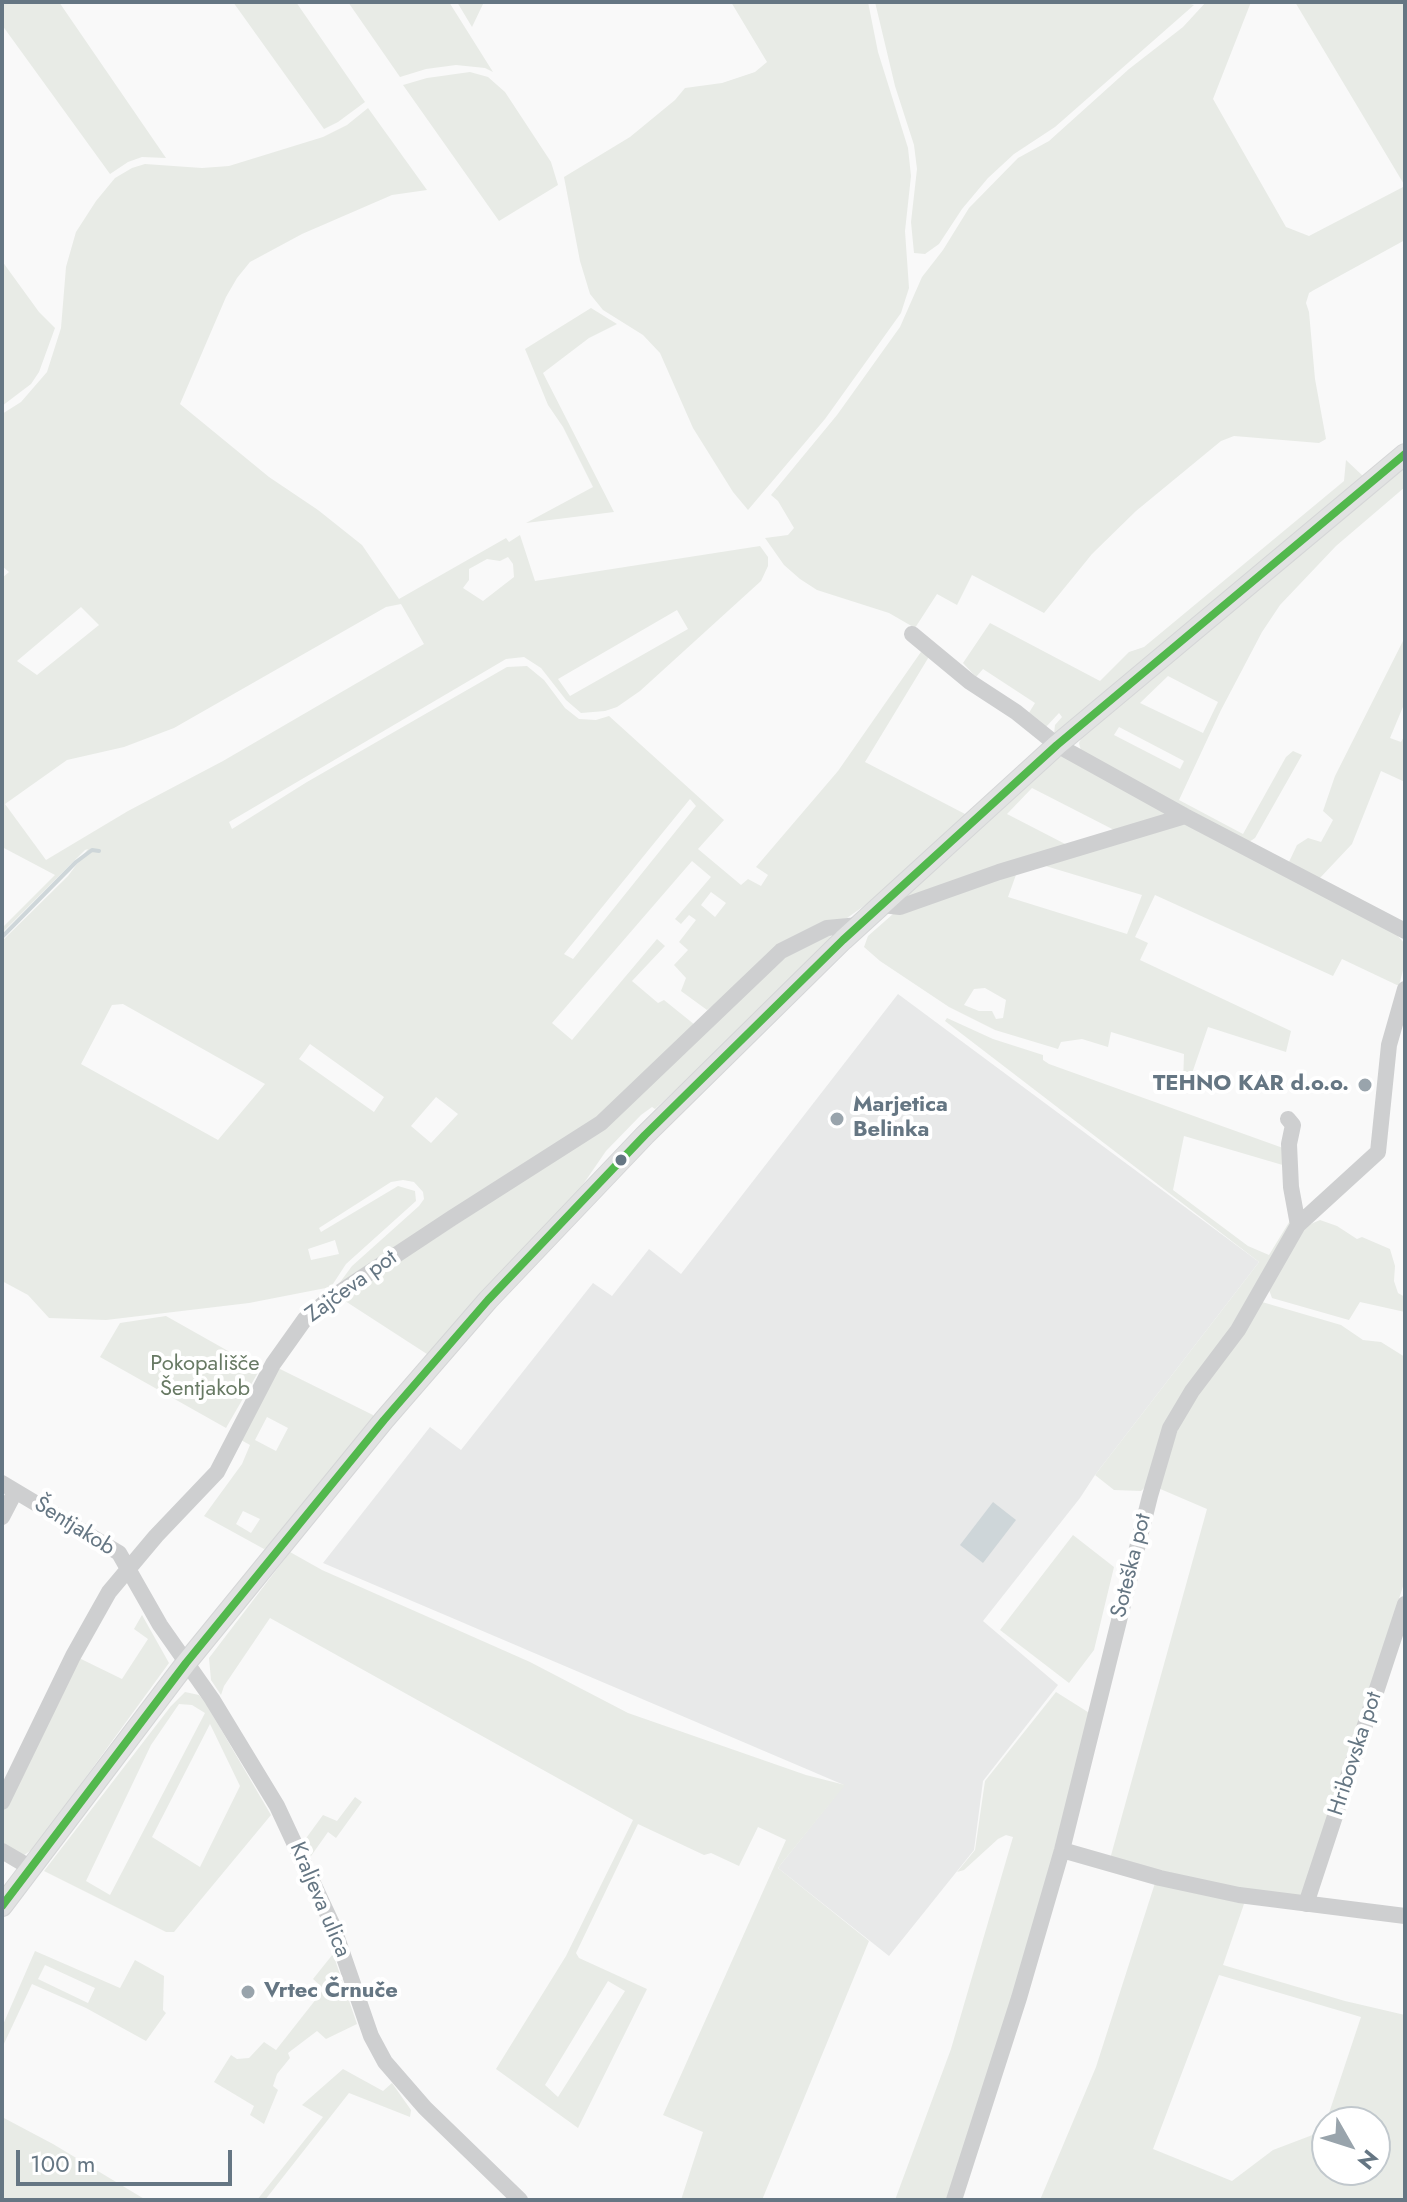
<!DOCTYPE html>
<html>
<head>
<meta charset="utf-8">
<style>
	body { margin:0 }
	#map { position:relative; width:1407px; height:2202px; overflow:hidden; background:#f9f9f9; font-family:Jost,sans-serif }
	canvas { display:block }
	.frame { position:absolute; inset:0; border:4px solid #657683; pointer-events:none }
	.north { position:absolute; left:1311px; top:2106px; width:80px; height:80px; box-sizing:border-box; background:#fff; border:2px solid #c1c8cd; border-radius:50%; rotate:129deg; font-size:22px; font-weight:700; line-height:32px; text-align:center; color:#657683 }
	.north::after { content:''; display:block; margin:auto; width:28px; height:36px; background:#99a4ac; clip-path:polygon(50% 0,100% 100%,50% 72%,0 100%) }
	.scale { position:absolute; left:16px; top:2150px; width:216px; height:36px; box-sizing:border-box; border:4px solid #657683; border-top:0; padding-left:10px; font-size:24px; line-height:28px; white-space:nowrap; color:#657683; -webkit-text-stroke:6px #fff; paint-order:stroke }
</style>
</head>
<body>
<div id="map">
<canvas width="1407" height="2202"></canvas>
<div class="frame"></div>
<div class="north">N</div>
<div class="scale">100 m</div>
</div>
<script>
const ctx = document.querySelector('canvas').getContext('2d');
ctx.lineJoin = 'round';
function paint(path, color) { ctx.fillStyle = color; ctx.fill(path, 'evenodd'); }
const poly = rows => new Path2D(rows.map(r => 'M' + r).join(''));
function strokePath(path, color, width, dash) { ctx.strokeStyle = color; ctx.lineWidth = width; ctx.lineCap = dash ? 'butt' : 'round'; ctx.setLineDash(dash || []); ctx.stroke(path); }
function write(font, color, halo, rows, align = 'center') {
  ctx.font = font + ' Jost,sans-serif'; ctx.lineWidth = 8; ctx.setLineDash([]); ctx.textBaseline = 'middle'; ctx.strokeStyle = halo; ctx.fillStyle = color; for (const [text, x, y, turn = 0] of rows) {
    ctx.save(); ctx.translate(x, y); ctx.rotate((+turn || 0) * Math.PI / 180); ctx.textAlign = isNaN(turn) ? turn : align; if (halo) ctx.strokeText(text, 0, 0); ctx.fillText(text, 0, 0); ctx.restore();
  }
}
paint(poly([
	[898,994,1259,1262,1095,1475,1080,1498,983,1621,1058,1685,983,1781,974,1850,889,1956,778,1868,844,1785,323,1563,430,1427,461,1450,593,1283,612,1296,649,1249,681,1274]
]), '#e8e9e9');
paint(poly([
	[2,2,59,2,166,158,142,157,128,162,110,174,2,25],
	[233,2,296,2,365,102,338,122,324,129],
	[348,2,449,2,493,72,485,68,456,65,426,69,400,77],
	[457,2,484,2,472,27],
	[731,2,868,2,878,52,908,148,911,176,905,231,909,288,901,313,825,419,748,510,733,492,693,428,660,353,643,335,603,310,590,294,580,261,564,177,630,137,675,100,685,88,722,83,755,72,767,62],
	[875,2,1182,2,1194,5,1055,127,1014,154,988,178,962,209,939,244,925,254,914,253,911,222,917,169,914,145,895,86],
	[1206,2,1251,2,1213,99,1286,227,1309,236,1405,186,1295,2,1405,2,1405,240,1314,290,1309,293,1306,303,1309,312,1315,379,1326,439,1319,443,1234,436,1221,441,1136,511,1092,554,1044,613,972,575,957,605,937,594,915,628,889,613,817,590,800,579,784,565,765,538,788,535,794,528,778,501,771,495,837,415,900,327,922,277,943,250,969,208,1018,158,1049,141,1129,69,1183,27],
	[470,72,488,77,505,92,551,162,558,185,499,221,403,85,427,78],
	[368,108,427,190,392,195,302,234,250,262,237,278,226,297,180,404,269,477,318,510,362,545,399,599,506,538,509,542,520,535,535,581,760,546,768,557,768,566,761,581,640,691,617,707,605,711,581,713,566,700,541,668,524,657,506,659,229,822,232,829,307,782,507,667,527,666,544,680,565,708,579,719,596,720,609,716,724,820,698,849,741,885,748,879,761,886,768,875,756,867,838,771,923,649,930,655,865,762,967,815,878,896,847,918,834,922,707,1010,681,991,686,978,674,965,688,950,679,942,696,920,689,915,681,924,675,919,711,877,692,861,552,1023,572,1040,657,939,665,946,632,981,658,1003,664,1000,695,1025,603,1115,338,1285,352,1266,419,1206,424,1199,423,1192,414,1182,403,1180,391,1182,319,1228,321,1232,398,1186,415,1191,416,1201,346,1264,331,1287,249,1303,106,1320,49,1318,28,1295,2,1281,2,941,68,876,88,849,85,850,2,933,2,928,55,875,2,847,2,578,9,572,2,566,2,414,21,402,47,372,61,328,66,267,76,232,96,201,115,178,132,168,145,164,202,168,229,166,323,137,347,125],
	[508,557,513,564,514,577,483,601,463,588,469,580,469,569,487,559,500,561],
	[401,604,424,644,223,761,128,811,46,860,5,804,67,760,124,747,174,728,386,607],
	[81,607,99,625,37,675,17,661],
	[677,610,688,629,570,696,558,679],
	[690,799,696,806,573,959,564,954],
	[711,892,726,903,715,917,701,905],
	[123,1004,265,1084,218,1140,81,1064,112,1005],
	[310,1044,384,1097,374,1112,299,1059],
	[436,1097,458,1114,431,1143,411,1126],
	[335,1240,339,1254,311,1260,308,1249],
	[2,261,39,312,55,328,39,372,31,384,2,406],
	[591,308,617,324,589,338,543,373,614,512,526,523,593,487,563,427,548,405,525,349],
	[1346,460,1364,477,1061,732,1054,734,1055,725,1062,717,1059,713,1045,728,1027,716,1035,703,983,669,976,677,963,663,990,623,1100,681,1129,652,1144,647,1344,481],
	[1405,465,1405,487,1336,546,1280,605,1262,632,1221,710,1179,800,1243,834,1286,757,1293,751,1302,755,1255,838,1249,842,1081,751,1079,743,1083,735],
	[1168,676,1218,702,1203,733,1140,703],
	[1119,727,1184,761,1180,769,1114,735],
	[1405,637,1405,702,1390,738,1401,742,1405,735,1405,782,1381,771,1352,844,1319,879,1288,864,1297,845,1308,838,1321,842,1333,820,1323,811,1335,776],
	[1062,756,1169,813,1118,832,1032,788,1007,814,1071,847,905,898,905,893,1053,760],
	[1175,823,1194,825,1389,926,1405,944,1405,962,1399,986,1342,959,1333,976,1155,895,1135,937,1148,943,1140,960,1291,1031,1286,1052,1208,1027,1188,1085,1183,1083,1184,1054,1111,1032,1108,1047,1082,1039,1061,1042,1058,1049,995,1030,949,1007,880,961,864,947,868,936,893,914,1017,872,1008,897,1127,934,1142,895,1039,864],
	[985,988,1006,1000,1003,1018,996,1019,992,1011,979,1011,964,1005,974,989],
	[831,935,830,940,690,1077,655,1109,652,1107,641,1115,606,1151,573,1199,430,1356,342,1299,572,1149,759,975,813,938],
	[947,1018,993,1039,1043,1055,1043,1060,1049,1064,1283,1148,1286,1166,1184,1136,1173,1190,1248,1246,1269,1255,1291,1219,1287,1209,1290,1202,1295,1215,1260,1285,1176,1409,1152,1481,1141,1491,1114,1490,1095,1475,1259,1262,945,1021],
	[1320,1220,1337,1226,1357,1239,1362,1237,1390,1249,1395,1266,1394,1281,1398,1293,1405,1297,1405,1312,1360,1302,1349,1320,1272,1298,1269,1290,1306,1226],
	[1262,1302,1341,1325,1363,1340,1381,1342,1405,1357,1405,1580,1305,1895,1286,1899,1110,1859,1207,1509,1158,1488,1178,1429,1193,1402],
	[166,1316,260,1369,226,1428,100,1357,120,1323],
	[278,1368,373,1415,375,1419,270,1546,264,1549,204,1516,242,1464,250,1445,241,1440],
	[267,1417,288,1428,276,1451,255,1440],
	[243,1511,260,1519,251,1533,236,1524],
	[1073,1535,1114,1567,1094,1650,1069,1683,1000,1630],
	[290,1552,322,1570,530,1662,628,1713,806,1775,845,1785,778,1868,869,1941,762,2200,681,2200,703,2132,663,2115,786,1840,758,1827,739,1866,711,1853,704,1855,638,1824,576,1953,579,1958,647,1989,578,2128,496,2069,566,1956,633,1820,270,1618,224,1686,221,1695,211,1680,209,1658],
	[608,1981,625,1991,558,2097,545,2085],
	[142,1615,169,1663,35,1847,23,1856,2,1845,2,1814,79,1658,122,1679,148,1639,134,1629],
	[185,1692,199,1695,205,1702,271,1815,174,1932,166,1932,44,1871,171,1706],
	[179,1704,192,1705,205,1713,110,1895,86,1881,151,1745],
	[210,1724,240,1786,200,1867,152,1837],
	[1056,1692,1091,1714,1024,1962,947,2200,895,2200,951,2049,1013,1837,1006,1835,998,1839,964,1870,957,1872,975,1850,985,1781],
	[355,1797,362,1802,336,1838,328,1832,311,1856,304,1841,323,1815,337,1821],
	[1155,1883,1245,1901,1223,1965,1345,2001,1405,2015,1405,2200,1040,2200,1096,2067],
	[1219,1975,1361,2017,1323,2131,1273,2150,1232,2181,1153,2149],
	[1327,2122,1375,2122,1375,2170,1327,2170],
	[35,1951,120,1988,135,1960,164,1976,163,2010,166,2013,146,2041,86,2008,32,1984,2,2048,2,2027],
	[45,1965,95,1988,88,2003,38,1979],
	[333,1954,357,2024,326,2039,317,2031,288,2053,290,2058,277,2074,273,2086,278,2090,264,2124,250,2115,254,2106,214,2082,231,2055,237,2059,249,2058,264,2042,276,2050,324,1989,313,1979],
	[343,2069,383,2091,392,2083,411,2110,410,2117,349,2093,265,2200,257,2200,323,2117,302,2105],
	[2,2117,53,2144,146,2200,2,2200]
]), '#e8ebe6');
paint(poly([
	[993,1502,1016,1520,983,1563,960,1545]
]), '#ced6d9');
strokePath(poly([
	[2,937,76,862,92,850,99,851]
]), '#ced6d9', 4);
const major = poly([
	[2,1906,186,1663,384,1420,488,1300,645,1135,843,940,1057,745,1405,454]
]);
strokePath(major, '#d5d6d7', 22);
strokePath(poly([
	[912,634,970,682,1016,712,1057,745,1185,816,1405,931],
	[882,905,900,907,999,872,1185,816],
	[1288,1119,1293,1125,1289,1144,1291,1187,1298,1225],
	[2,1483,119,1553,160,1625,212,1699,277,1806,333,1926,371,2036,385,2062,425,2108,520,2200],
	[2,1517,15,1492],
	[2,1802,73,1656,109,1592,156,1536,217,1472,273,1364,305,1319,328,1300,452,1218,601,1123,781,951,827,928,859,925],
	[1062,1850,1160,1878,1239,1895,1405,1916],
	[2,1851,31,1868],
	[1306,1904,1405,1604],
	[954,2200,1019,1998,1062,1850,1150,1496,1170,1428,1192,1391,1238,1330,1298,1225,1378,1152,1389,1045,1405,989]
]), '#cecfd0', 16);
strokePath(major, '#e1e2e2', 20);
strokePath(poly([
	[2,1906,186,1663,384,1420,488,1300,645,1135,843,940,1057,745,1405,454]
]), '#52b84d', 8);
for (const [x, y, r, color] of [
	[1365,1085,8,"#99a4ac"],
	[837,1119,8,"#99a4ac"],
	[621,1160,7,"#657683"],
	[248,1992,8,"#99a4ac"]
]) { const dot = new Path2D(); dot.arc(x, y, r, 0, 2 * Math.PI); ctx.fillStyle = color; ctx.fill(dot); strokePath(dot, '#fff', 3); }
write('bold 22px', '#657683', '#fff', [
	["TEHNO KAR d.o.o.",1349,1085,"right"],
	["Marjetica",853,1106],
	["Belinka",853,1131],
	["Vrtec Črnuče",264,1992]
], 'left');
write('22px', '#657683', '#fff', [
	["Zajčeva pot",352,1287,-36],
	["Šentjakob",74,1527,32],
	["Soteška pot",1132,1566,-76],
	["Hribovska pot",1356,1754,-72],
	["Kraljeva ulica",319,1900,67]
]);
write('22px', '#687a64', '#fff', [
	["Pokopališče",205,1365],
	["Šentjakob",205,1390]
]);
</script>
</body>
</html>
